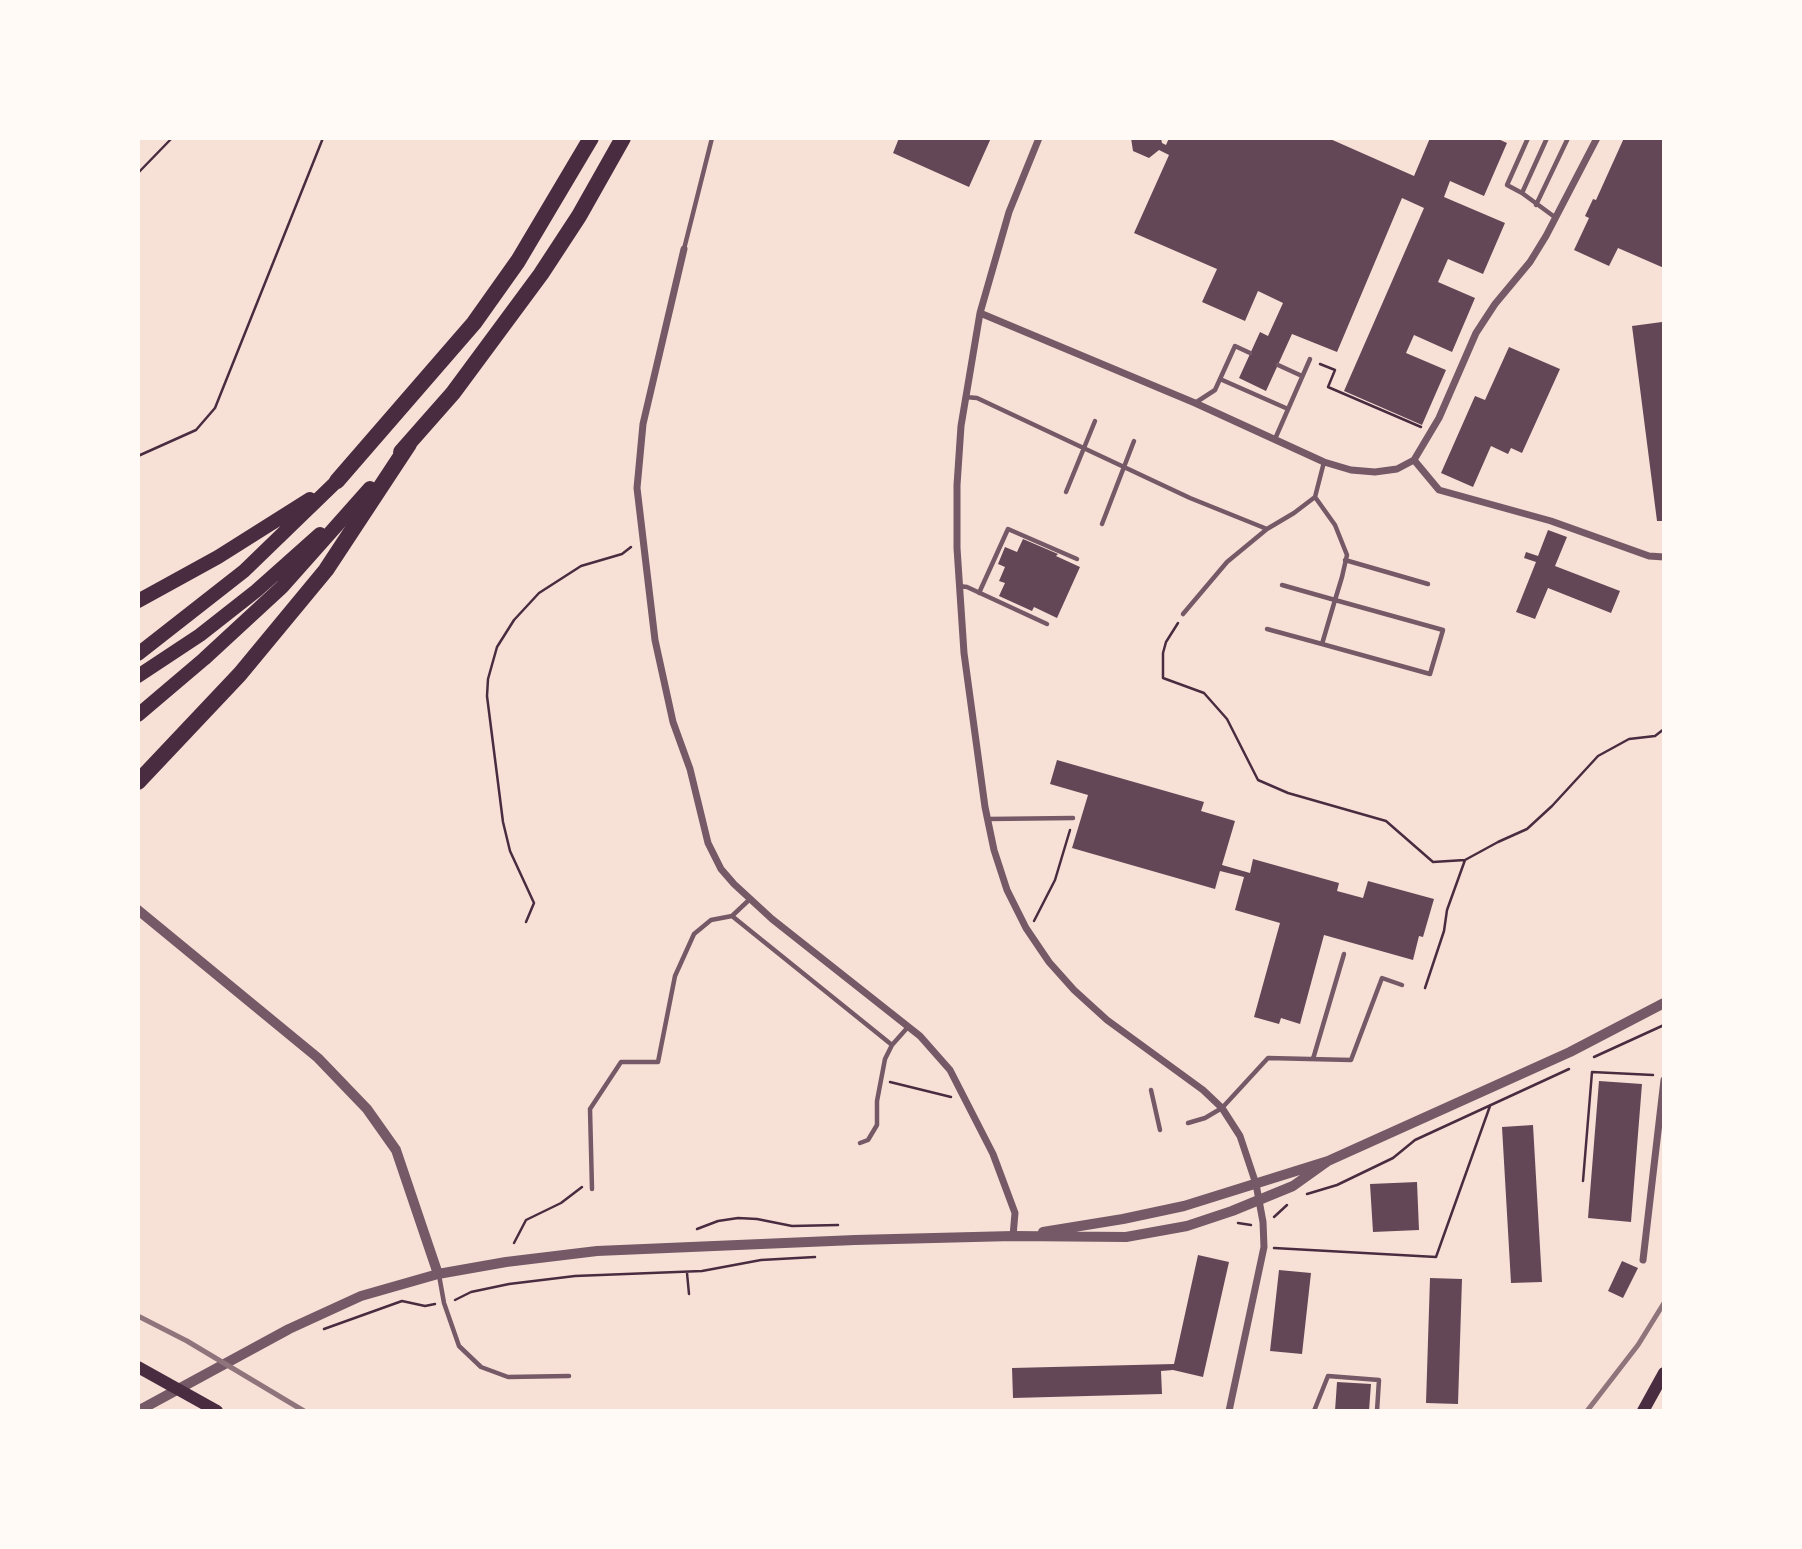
<!DOCTYPE html>
<html>
<head>
<meta charset="utf-8">
<style>
	body { margin:0 }
	#map { position:relative; width:1802px; height:1549px; overflow:hidden; background:#f7e1d7; font-family:"Playfair Display",serif }
	canvas { display:block }
	.frame { position:absolute; inset:0; border:140px solid #fffaf5; pointer-events:none }
</style>
</head>
<body>
<div id="map">
<canvas width="1802" height="1549"></canvas>
<div class="frame"></div>
</div>
<script>
const ctx = document.querySelector('canvas').getContext('2d');
ctx.lineJoin = 'round';
function paint(path, color) { ctx.fillStyle = color; ctx.fill(path, 'evenodd'); }
const poly = rows => new Path2D(rows.map(r => 'M' + r).join(''));
function strokePath(path, color, width, dash) { ctx.strokeStyle = color; ctx.lineWidth = width; ctx.lineCap = dash ? 'butt' : 'round'; ctx.setLineDash(dash || []); ctx.stroke(path); }
paint(poly([
	[899,138,991,138,969,187,893,153],
	[1131,138,1161,138,1162,143,1166,145,1169,138,1328,138,1414,176,1430,138,1496,138,1507,143,1484,196,1450,181,1444,197,1505,223,1483,274,1448,259,1438,282,1475,298,1452,352,1414,335,1406,353,1446,370,1422,425,1344,391,1424,208,1402,198,1337,352,1292,334,1266,391,1239,378,1260,332,1268,336,1283,303,1258,291,1245,321,1202,302,1217,269,1134,233,1169,155,1159,150,1149,158,1133,151],
	[1624,138,1664,138,1664,268,1618,248,1609,266,1574,250,1589,218,1585,216,1593,199,1596,200],
	[1662,322,1664,521,1657,521,1632,326],
	[1509,347,1560,369,1522,453,1511,448,1508,454,1491,446,1473,487,1441,473,1475,396,1485,400],
	[1548,530,1567,537,1555,566,1620,591,1611,613,1548,588,1535,619,1516,612,1536,562,1524,558,1526,552,1538,556],
	[1023,539,1058,554,1056,556,1080,567,1057,618,1034,607,1032,611,999,596,1005,583,999,581,1005,567,998,564,1005,547,1017,552],
	[1057,760,1204,802,1201,811,1235,821,1222,865,1250,873,1253,859,1339,883,1337,891,1363,898,1368,881,1434,899,1423,937,1419,936,1413,960,1324,935,1300,1024,1281,1018,1279,1024,1254,1017,1280,923,1235,910,1244,877,1220,871,1215,889,1072,848,1088,795,1050,784],
	[1599,1081,1642,1084,1631,1222,1588,1218],
	[1533,1125,1542,1282,1511,1283,1502,1127],
	[1417,1182,1419,1230,1373,1232,1370,1184],
	[1198,1255,1229,1262,1203,1377,1173,1370,1161,1371,1162,1394,1013,1398,1012,1368,1174,1364],
	[1622,1261,1638,1268,1623,1298,1608,1291],
	[1279,1270,1311,1273,1302,1354,1270,1351],
	[1430,1278,1462,1279,1458,1404,1426,1403],
	[1337,1382,1371,1384,1369,1411,1335,1411]
]), '#644757');
strokePath(poly([
	[138,173,172,138],
	[1320,364,1335,370,1328,387,1421,427],
	[138,456,196,430,215,408,323,138],
	[1178,623,1166,642,1163,653,1163,678,1204,693,1227,719,1258,780,1288,793,1386,821,1433,862,1465,860],
	[1034,921,1055,880,1070,830],
	[526,922,534,903,510,851,503,822,487,696,488,679,497,647,514,620,539,593,581,566,622,554,631,547],
	[1425,988,1444,931,1447,910,1465,860,1498,842,1527,829,1552,806,1598,756,1629,739,1655,736,1664,729],
	[1594,1057,1664,1025],
	[890,1082,951,1097],
	[1583,1181,1592,1072,1653,1075],
	[1307,1194,1337,1185,1393,1158,1415,1140,1569,1069],
	[1274,1217,1287,1205],
	[1238,1223,1251,1225],
	[697,1229,718,1221,738,1218,757,1219,792,1226,838,1225],
	[514,1243,526,1220,561,1203,582,1187],
	[1274,1248,1436,1257,1490,1106],
	[687,1273,689,1294],
	[455,1300,471,1292,509,1284,575,1276,702,1271,761,1260,815,1257],
	[324,1329,402,1301,425,1306,435,1304]
]), '#4a2c40', 2.5);
strokePath(poly([
	[1528,138,1507,185,1522,193,1556,218],
	[1522,193,1547,138],
	[1536,205,1568,138],
	[684,249,712,138],
	[1278,365,1302,376],
	[1220,379,1288,409],
	[965,397,977,398,1190,498,1267,529],
	[1195,403,1215,390,1235,346,1250,353],
	[1275,439,1310,359],
	[1066,492,1095,421],
	[1315,497,1324,462],
	[1102,524,1134,441],
	[1345,560,1428,584],
	[1282,585,1335,600,1443,630,1430,674,1322,644,1335,600,1342,577,1347,555,1335,525,1315,497],
	[959,586,967,587,1047,624],
	[979,593,1008,529,1077,559],
	[1183,614,1227,562,1267,529,1294,513,1315,497],
	[1267,629,1322,644],
	[988,819,1073,818],
	[732,916,750,899],
	[1313,1059,1344,954],
	[1151,1090,1160,1130],
	[1188,1123,1205,1118,1222,1108,1268,1058,1351,1060,1382,978,1402,985],
	[860,1143,868,1140,877,1125,877,1101,885,1059,892,1045,908,1027],
	[592,1189,590,1109,621,1062,658,1062,675,976,694,934,711,920,732,916,892,1045],
	[439,1275,444,1303,459,1346,481,1367,508,1377,569,1376],
	[1314,1411,1328,1376,1379,1380,1377,1411]
]), '#755966', 4.5);
strokePath(poly([
	[1039,138,1009,212,980,313,1195,403,1324,462,1351,470,1375,472,1397,469,1414,460,1439,418,1476,333,1495,304,1530,262,1546,236,1597,138],
	[684,249,643,424,637,488,655,640,673,722,690,769,708,843,721,869,734,884,772,919,920,1036,950,1070,993,1154,1015,1213,1013,1236],
	[980,313,961,426,957,485,957,548,964,653,985,807,994,850,1007,890,1026,928,1049,962,1074,990,1107,1020,1203,1090,1222,1108,1240,1136,1256,1184,1263,1222,1264,1247,1229,1411],
	[1414,460,1439,490,1551,521,1649,556,1664,557],
	[1643,1260,1664,1080]
]), '#755966', 7);
strokePath(poly([
	[138,910,318,1058,367,1109,396,1150,438,1274],
	[1043,1232,1123,1219,1184,1206,1328,1161,1570,1052,1664,1003],
	[138,1411,289,1329,361,1296,438,1274,506,1262,597,1251,855,1240,1013,1236,1126,1237,1187,1226,1232,1211,1293,1186,1328,1161]
]), '#755966', 10);
strokePath(poly([
	[138,1367,217,1411],
	[1643,1411,1664,1373]
]), '#4a2c40', 12);
strokePath(poly([
	[138,601,218,557,310,499],
	[138,654,244,571,337,481],
	[138,676,200,635,256,591,320,534],
	[138,715,204,659,282,587,370,488]
]), '#4a2c40', 14);
strokePath(poly([
	[401,452,453,393,541,274,579,216,623,138],
	[337,481,474,323,518,261,591,138],
	[138,782,240,674,326,570,409,444]
]), '#4a2c40', 16);
strokePath(poly([
	[138,1316,187,1341,304,1411],
	[1587,1411,1638,1345,1664,1303]
]), '#8f747c', 5);
</script>
</body>
</html>
